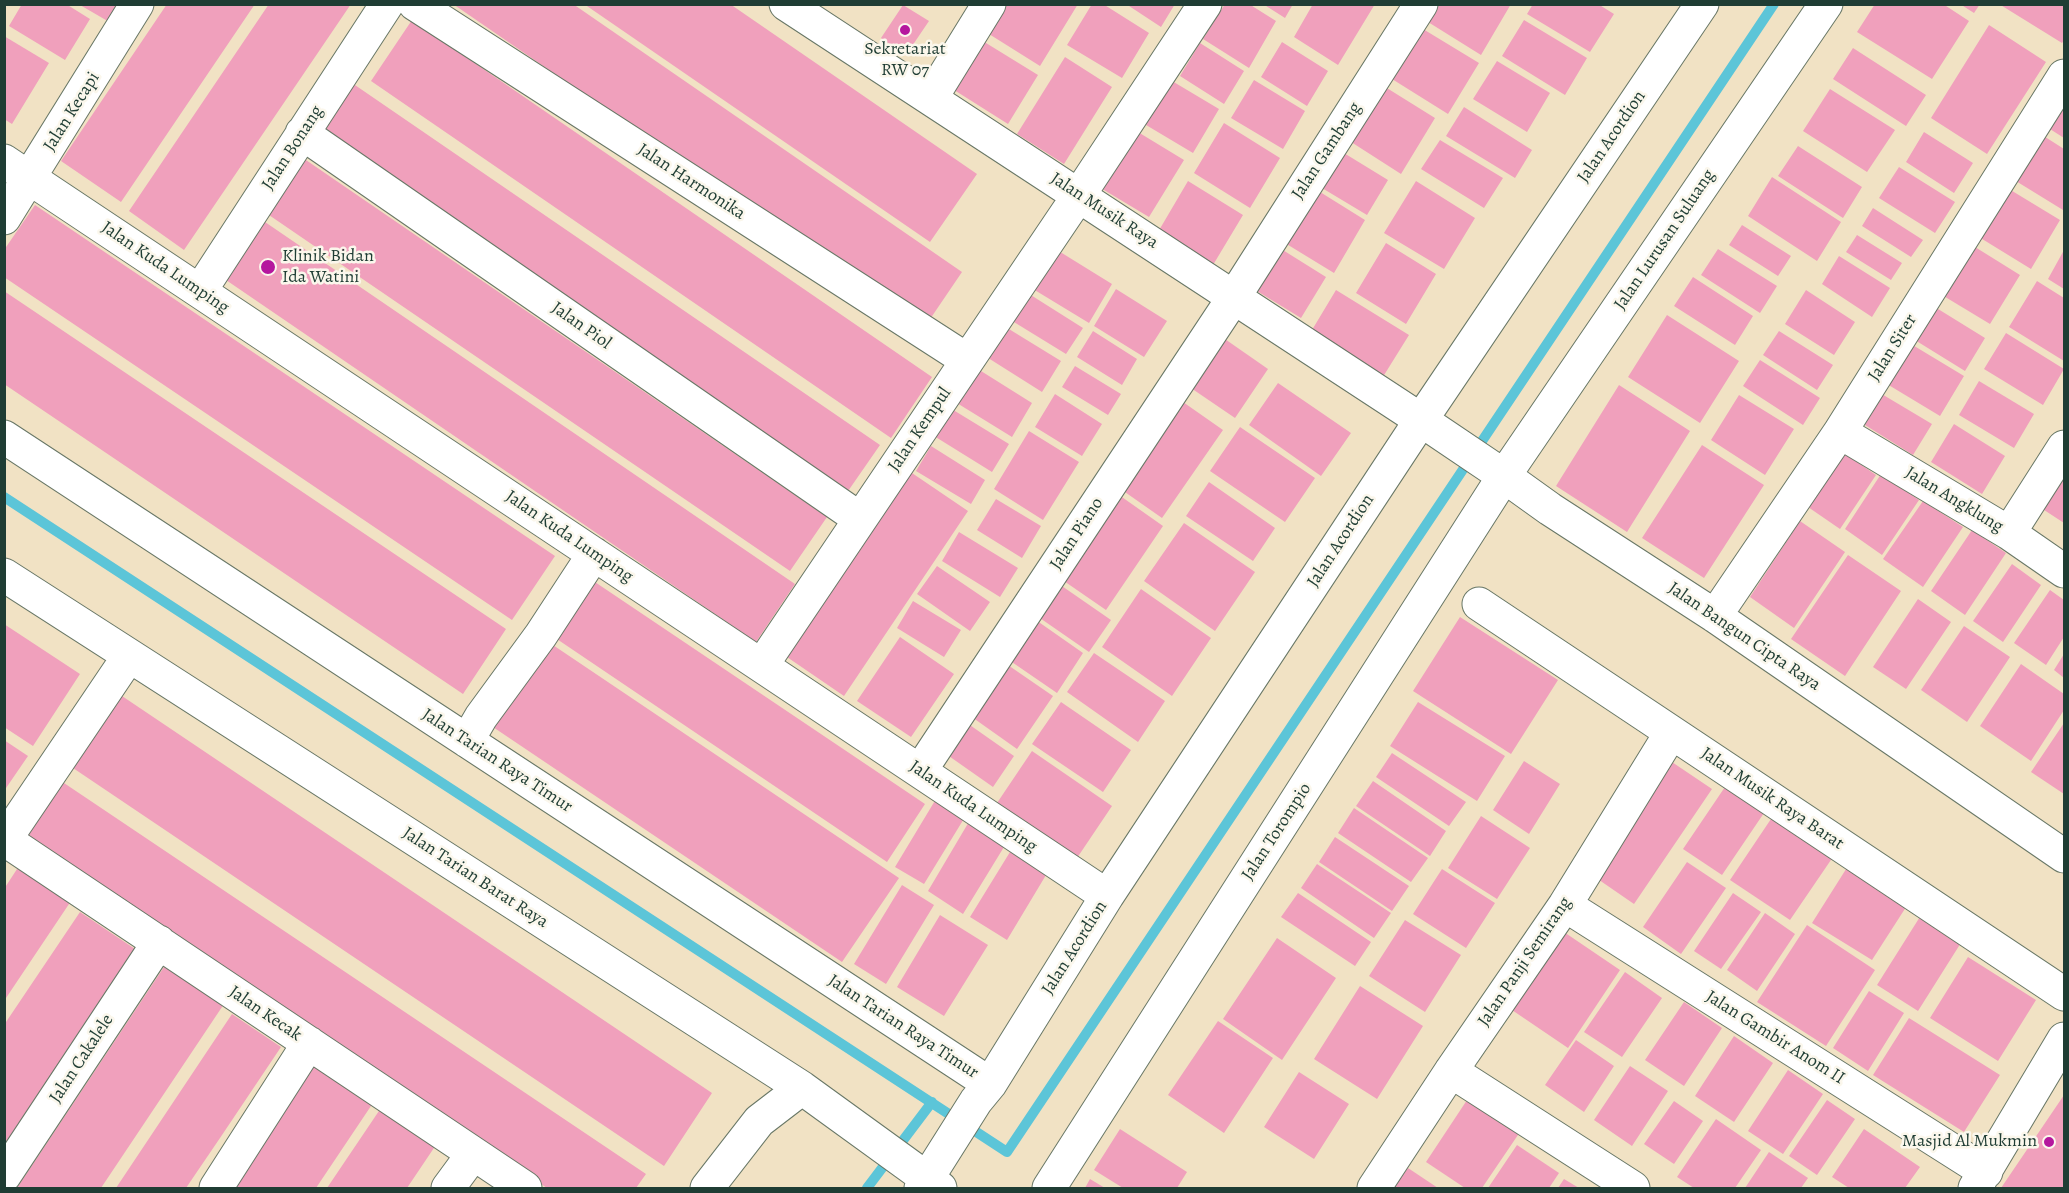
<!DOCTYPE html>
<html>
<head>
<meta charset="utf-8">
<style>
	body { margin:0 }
	#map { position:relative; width:2069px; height:1193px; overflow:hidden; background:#f1e2c4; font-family:Alegreya,serif }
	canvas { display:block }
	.frame { position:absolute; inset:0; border:6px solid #1f3d34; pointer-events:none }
</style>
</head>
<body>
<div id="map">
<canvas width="2069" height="1193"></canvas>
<div class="frame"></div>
</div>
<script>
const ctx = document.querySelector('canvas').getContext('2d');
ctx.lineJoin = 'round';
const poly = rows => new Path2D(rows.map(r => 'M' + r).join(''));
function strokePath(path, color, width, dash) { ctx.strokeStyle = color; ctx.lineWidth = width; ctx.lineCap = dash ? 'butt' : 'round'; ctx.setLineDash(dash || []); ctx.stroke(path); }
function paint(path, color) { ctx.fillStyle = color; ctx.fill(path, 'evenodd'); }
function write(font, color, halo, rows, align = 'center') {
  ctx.font = font + ' Alegreya,serif'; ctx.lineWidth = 5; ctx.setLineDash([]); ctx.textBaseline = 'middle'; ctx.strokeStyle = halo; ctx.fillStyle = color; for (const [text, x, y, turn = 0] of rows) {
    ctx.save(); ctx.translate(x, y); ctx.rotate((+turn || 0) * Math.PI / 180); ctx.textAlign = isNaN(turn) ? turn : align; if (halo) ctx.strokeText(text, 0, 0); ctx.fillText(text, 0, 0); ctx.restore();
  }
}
strokePath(poly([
	[4,497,1007,1152,1774,4],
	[867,1188,932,1102]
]), '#5cc5d8', 10);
paint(poly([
	[22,4,66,4,90,19,65,60,9,26],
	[167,4,255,4,121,202,61,161],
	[269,4,351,4,184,250,129,211],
	[453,4,573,4,962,272,924,328],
	[584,4,730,4,977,174,930,242],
	[996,4,1078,4,1040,66,981,29],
	[1092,4,1103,4,1149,33,1122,78,1067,45],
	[1126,4,1175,4,1161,27],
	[1225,4,1249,4,1276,21,1249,68,1203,39],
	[1263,4,1293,4,1285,18],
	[1313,4,1375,4,1338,65,1294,37],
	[1439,4,1511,4,1481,55,1428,22],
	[1533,4,1598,4,1614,14,1590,52,1527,14],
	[1875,4,1943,4,1969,21,1932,79,1857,32],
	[1960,4,1980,4,1974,13],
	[1999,4,2064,4,2064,40,2062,43],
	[80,5,122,5,111,23],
	[903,5,929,21,906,55,881,38],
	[412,20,932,377,891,438,371,81],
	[1524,20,1587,58,1565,95,1502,56],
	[1989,25,2046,62,1987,154,1931,118],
	[1423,29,1479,63,1448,114,1392,79],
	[973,35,1038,75,1008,124,943,83],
	[4,36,49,63,12,124,4,119],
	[1282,42,1328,71,1307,106,1261,77],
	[1200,43,1244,71,1224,104,1180,76],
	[1853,48,1926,95,1906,126,1833,79],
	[1065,57,1112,87,1064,164,1017,134],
	[1497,61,1550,93,1527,132,1473,99],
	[1167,78,1219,109,1193,153,1141,122],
	[1254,80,1305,111,1283,149,1231,118],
	[352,83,880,445,846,494,319,133],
	[2064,84,2064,138,2039,122],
	[1382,85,1435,118,1401,174,1348,140],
	[1830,89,1895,130,1867,172,1803,131],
	[1464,107,1532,150,1515,178,1446,136],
	[1224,123,1280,158,1250,208,1194,173],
	[1133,129,1184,160,1149,217,1099,187],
	[1924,132,1973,163,1954,193,1906,162],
	[2039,133,2064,149,2064,207,2063,210,2011,178],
	[1440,140,1503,178,1484,208,1421,169],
	[1798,146,1862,187,1843,218,1778,176],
	[1339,150,1388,180,1367,215,1317,185],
	[303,158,827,517,790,571,266,213],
	[1899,167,1955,202,1935,233,1879,198],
	[1772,177,1841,222,1817,261,1748,216],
	[1188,181,1243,215,1213,265,1158,232],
	[1416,181,1475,218,1444,269,1384,233],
	[2004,186,2060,220,2031,269,1974,234],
	[1312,187,1365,220,1334,273,1280,240],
	[35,205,555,556,512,620,4,277,4,250],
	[1873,208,1923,240,1911,257,1862,226],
	[265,222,795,584,756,642,226,280],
	[1742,225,1791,256,1778,276,1729,245],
	[1857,235,1902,263,1891,280,1846,252],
	[1967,242,2020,275,1990,324,1937,292],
	[1386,243,1436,274,1406,324,1356,293],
	[1278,247,1326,277,1301,318,1252,288],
	[1718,249,1777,286,1760,313,1701,275],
	[1057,250,1112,284,1089,323,1033,289],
	[2064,250,2064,289,2048,279],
	[1839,256,1890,288,1872,317,1822,284],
	[1693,277,1753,316,1735,345,1674,306],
	[2037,281,2064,298,2064,361,2009,327],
	[1116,289,1167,321,1144,357,1094,326],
	[1336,290,1409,335,1381,380,1309,335],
	[1806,290,1855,322,1834,355,1785,324],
	[4,291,506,629,463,694,4,384],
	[1026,292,1083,328,1066,354,1009,319],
	[1930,304,1985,338,1965,371,1910,337],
	[1667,315,1739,361,1700,423,1628,377],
	[1004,326,1061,361,1042,392,985,356],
	[1093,331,1137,359,1122,385,1077,357],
	[1779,331,1833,365,1817,390,1763,355],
	[2006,333,2064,369,2043,405,1984,369],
	[1222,337,1268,369,1235,418,1188,386],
	[1901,338,1964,376,1940,416,1877,378],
	[1760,360,1820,398,1803,425,1743,386],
	[973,366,1032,403,1012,437,952,400],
	[1075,366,1121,394,1108,415,1062,387],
	[1979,381,2034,414,2014,448,1959,415],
	[1278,383,1351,433,1321,476,1249,425],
	[1619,385,1690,431,1627,532,1556,486],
	[1875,390,1932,424,1913,455,1857,420],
	[1055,394,1102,424,1082,456,1035,427],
	[1739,395,1794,429,1765,475,1711,440],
	[1183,402,1223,430,1162,518,1122,490],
	[950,408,1009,444,992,472,934,436],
	[1954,424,2005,456,1982,494,1931,462],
	[1240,427,1315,478,1285,522,1210,471],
	[1029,431,1079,462,1043,520,994,489],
	[1702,445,1764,485,1704,578,1642,538],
	[931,446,985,480,971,504,916,471],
	[1844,453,1876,475,1840,529,1808,507],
	[2064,465,2064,523,2038,506],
	[909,471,968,511,844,696,784,655],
	[1881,474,1919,500,1882,555,1845,529],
	[1209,482,1275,528,1253,561,1186,516],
	[1119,495,1163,526,1106,610,1061,579],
	[996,499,1041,526,1022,558,977,530],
	[1923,501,1963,527,1923,587,1883,559],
	[1800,521,1845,552,1794,628,1750,597],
	[1184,523,1255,572,1215,631,1144,581],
	[1972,530,2006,553,1965,615,1931,591],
	[959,532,1018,568,1000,597,942,561],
	[1848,555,1901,591,1845,676,1791,639],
	[2012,564,2041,585,2003,642,1973,621],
	[937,566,990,602,970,631,917,594],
	[583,574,925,804,887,862,545,631],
	[1059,584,1111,620,1089,652,1037,616],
	[1141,589,1211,638,1172,696,1102,647],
	[2050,590,2064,600,2064,637,2046,665,2014,643],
	[1918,599,1951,622,1906,689,1873,667],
	[913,601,961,630,944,657,897,628],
	[1460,617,1558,680,1511,754,1413,691],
	[1033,618,1083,653,1057,693,1006,658],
	[4,624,80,674,33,746,4,727],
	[1964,626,2010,657,1967,722,1921,690],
	[900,637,954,674,911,737,857,701],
	[544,639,899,878,842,962,487,723],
	[1094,653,1165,701,1138,742,1067,692],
	[2064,654,2064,678,2054,670],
	[1005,663,1053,696,1017,749,969,715],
	[2021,664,2064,694,2064,710,2031,761,1980,726],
	[122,696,712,1093,664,1166,73,768],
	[1061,702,1131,750,1103,792,1032,744],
	[1418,702,1505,756,1477,801,1390,746],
	[967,723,1014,756,993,787,946,754],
	[2064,723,2064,794,2031,772],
	[4,740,28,756,4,791],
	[1032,751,1112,806,1077,858,997,803],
	[1392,753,1466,802,1449,826,1376,777],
	[1666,758,1712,789,1634,904,1589,873],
	[1524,761,1560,784,1529,834,1493,810],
	[61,781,646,1174,636,1188,547,1188,24,837],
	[1373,781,1446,831,1430,856,1356,806],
	[1727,784,1766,810,1722,875,1683,849],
	[936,799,965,817,924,884,895,867],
	[1354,808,1428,858,1411,882,1338,833],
	[1775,813,1835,854,1790,920,1730,880],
	[1481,816,1530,848,1497,899,1448,868],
	[970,820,1007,842,963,914,928,891],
	[1335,837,1409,886,1392,911,1319,862],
	[1010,852,1046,875,1007,940,970,917],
	[1687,862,1726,888,1681,954,1643,927],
	[1317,864,1391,913,1374,938,1301,888],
	[19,866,71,901,4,1001,4,889],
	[1848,866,1908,904,1872,960,1812,923],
	[1442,869,1495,903,1466,948,1413,914],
	[902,885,934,905,886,984,854,964],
	[1298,893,1371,942,1355,966,1281,917],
	[1733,893,1761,912,1721,969,1694,951],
	[80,912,135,949,4,1147,4,1025],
	[1923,912,1964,938,1918,1011,1877,985],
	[1765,913,1795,934,1757,991,1727,970],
	[940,915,988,945,944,1016,897,987],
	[1405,920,1461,955,1425,1012,1369,976],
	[1807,925,1875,970,1826,1046,1757,1002],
	[1561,930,1620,970,1568,1048,1509,1008],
	[1277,938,1336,978,1282,1060,1223,1019],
	[1968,957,2036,1000,1998,1061,1930,1018],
	[166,964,224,1004,101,1188,17,1188],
	[1625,972,1662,998,1622,1057,1584,1032],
	[1360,986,1423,1026,1377,1099,1314,1059],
	[1869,991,1904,1013,1868,1071,1833,1048],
	[1684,1002,1722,1028,1684,1086,1645,1060],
	[232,1014,281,1047,220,1138,186,1188,116,1188],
	[1909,1018,2000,1075,1964,1132,1873,1075],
	[1218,1021,1273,1058,1224,1133,1168,1095],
	[1734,1036,1773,1063,1734,1122,1695,1096],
	[1576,1040,1614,1066,1584,1112,1545,1085],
	[310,1060,373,1103,316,1188,225,1188],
	[1630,1066,1668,1091,1632,1146,1594,1120],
	[1788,1070,1823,1094,1783,1154,1748,1131],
	[1299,1072,1349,1104,1314,1159,1264,1127],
	[1471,1094,1522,1129,1482,1188,1465,1188,1426,1162],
	[2064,1095,2064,1188,2001,1188],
	[1827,1100,1855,1119,1817,1175,1789,1156],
	[1674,1101,1703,1121,1674,1164,1644,1144],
	[385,1102,440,1139,407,1188,327,1188],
	[1716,1119,1761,1150,1735,1188,1694,1188,1677,1177],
	[1120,1129,1187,1172,1177,1188,1123,1188,1094,1170],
	[1864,1129,1920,1167,1905,1188,1849,1188,1832,1177],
	[1517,1145,1559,1173,1549,1188,1488,1188],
	[1769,1152,1808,1178,1801,1188,1745,1188],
	[1408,1168,1438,1188,1394,1188],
	[1090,1179,1105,1188,1085,1188],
	[1564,1179,1579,1188,1558,1188]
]), '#f0a0bc');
const minor = poly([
	[415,4,967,360],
	[786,4,1421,420,1504,476,1550,509,1715,616,2064,856],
	[931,98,989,4],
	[302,133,860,519],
	[4,161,1107,896],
	[4,218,137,4],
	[200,291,387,4],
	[1840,432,2009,533,2064,571],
	[4,437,990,1084],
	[2009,533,2064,447],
	[4,575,802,1088,940,1188],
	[1479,604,2064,994],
	[1715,616,1840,432,2064,76],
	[762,665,1079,195,1205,4],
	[467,741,481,717,541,635,594,554],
	[920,771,1234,297,1421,4],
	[4,839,525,1188],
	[4,841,129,656],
	[1565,905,1986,1172],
	[1451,1071,1633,1188],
	[4,1176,159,942],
	[216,1188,309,1043],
	[448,1188,473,1154],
	[707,1188,759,1121,802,1088],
	[921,1188,976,1101,990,1084,1107,896,1421,420,1702,4],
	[1049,1188,1504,476,1826,4],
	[1374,1188,1451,1071,1565,905,1671,733],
	[1975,1188,2064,1039]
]);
strokePath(minor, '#687766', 35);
strokePath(minor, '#fff', 33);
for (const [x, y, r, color] of [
	[905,30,6,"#b5179e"],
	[268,267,8,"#b5179e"],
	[2049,1142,6,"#b5179e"]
]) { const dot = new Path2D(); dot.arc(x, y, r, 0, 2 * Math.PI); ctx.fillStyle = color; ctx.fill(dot); strokePath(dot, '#fbf7ec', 2); }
write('18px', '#1f3d34', '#fbf7ec', [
	["Sekretariat",905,50],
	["RW 07",905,71],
	["Klinik Bidan",282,257,"left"],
	["Ida Watini",282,278,"left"],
	["Masjid Al Mukmin",2037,1142,"right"]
]);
write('18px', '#1f3d34', '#fbf7ec', [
	["Jalan Kecapi",72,112,-58],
	["Jalan Acordion",1612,137,-56],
	["Jalan Bonang",293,148,-57],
	["Jalan Gambang",1327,151,-57],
	["Jalan Harmonika",691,182,33],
	["Jalan Musik Raya",1104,211,33],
	["Jalan Lurusan Suluang",1665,240,-56],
	["Jalan Kuda Lumping",165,268,34],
	["Jalan Piol",581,326,35],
	["Jalan Siter",1893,348,-58],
	["Jalan Kempul",920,430,-56],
	["Jalan Angklung",1954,500,31],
	["Jalan Piano",1077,534,-57],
	["Jalan Kuda Lumping",569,537,34],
	["Jalan Acordion",1341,541,-57],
	["Jalan Bangun Cipta Raya",1744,637,34],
	["Jalan Tarian Raya Timur",497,761,33],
	["Jalan Musik Raya Barat",1772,799,34],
	["Jalan Kuda Lumping",973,807,34],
	["Jalan Torompio",1277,832,-57],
	["Jalan Tarian Barat Raya",475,878,33],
	["Jalan Acordion",1075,948,-58],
	["Jalan Panji Semirang",1525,962,-56],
	["Jalan Kecak",265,1014,34],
	["Jalan Tarian Raya Timur",903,1027,33],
	["Jalan Gambir Anom II",1775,1038,32],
	["Jalan Cakalele",82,1059,-57]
]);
</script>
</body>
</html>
